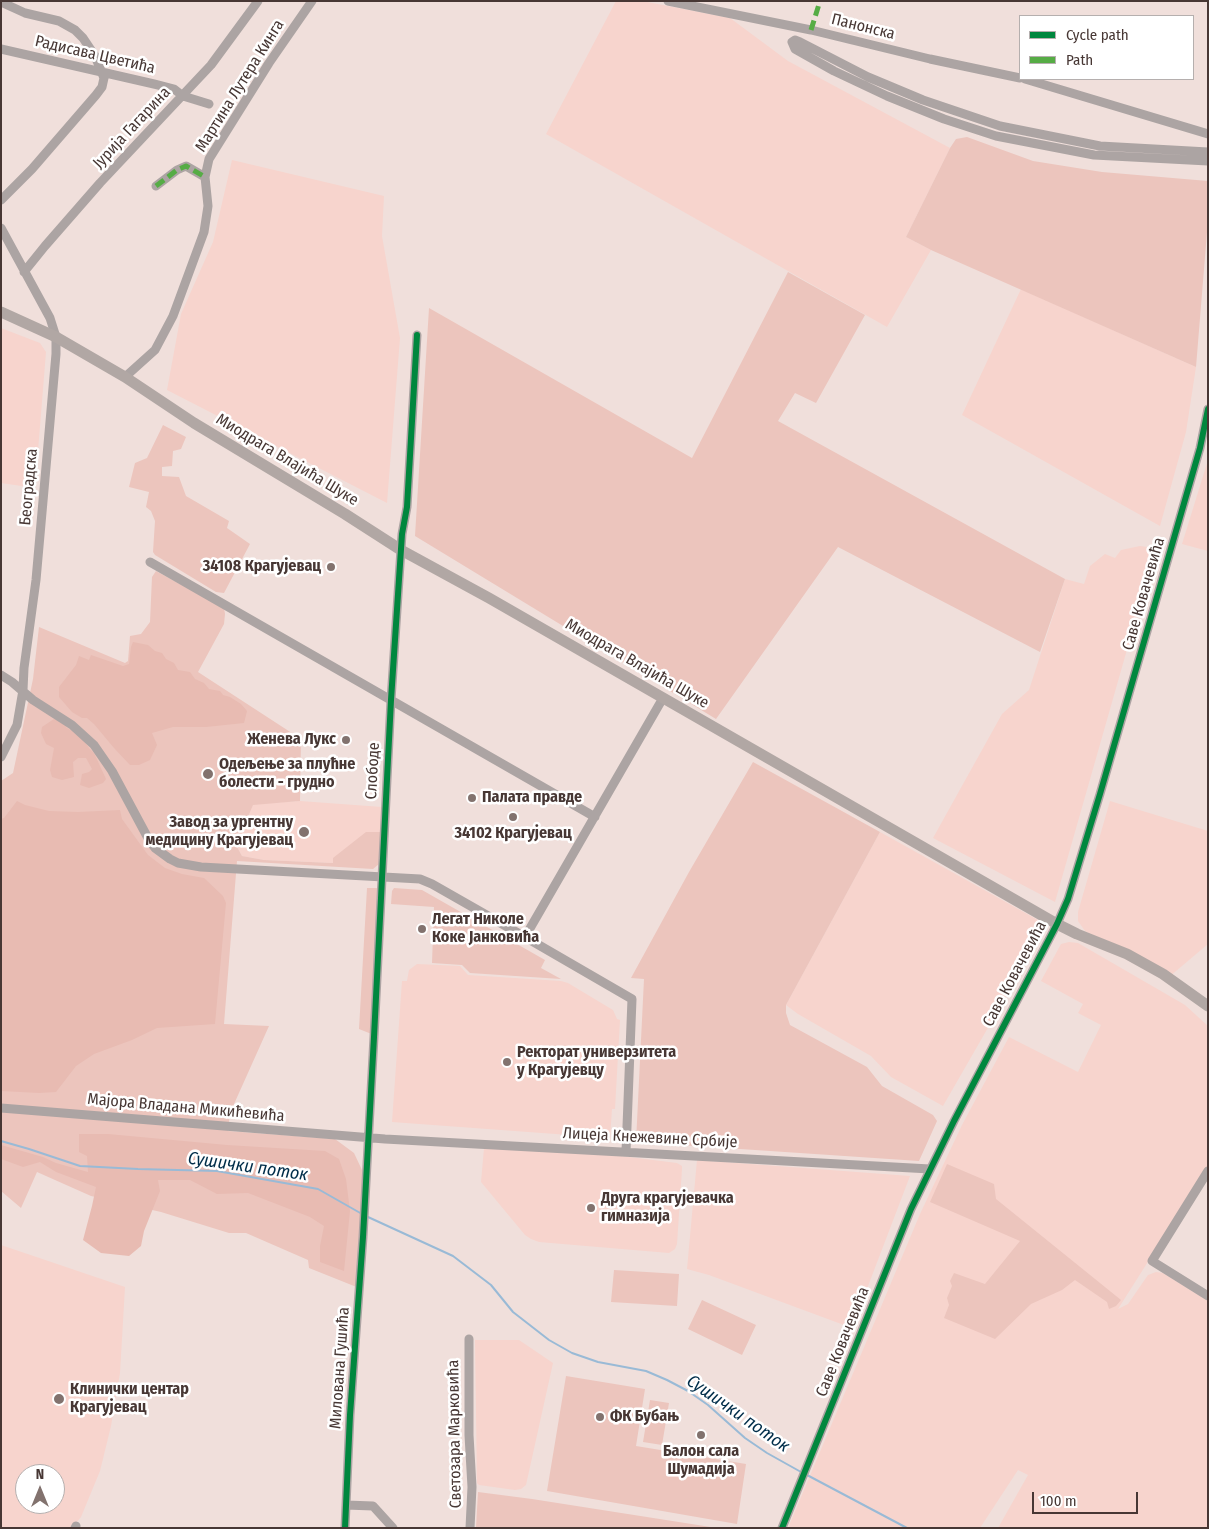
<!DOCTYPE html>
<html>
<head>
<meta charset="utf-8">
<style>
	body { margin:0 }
	#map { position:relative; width:1209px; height:1529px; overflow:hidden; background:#f0dfdb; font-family:"Fira Sans Condensed",sans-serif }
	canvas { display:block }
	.frame { position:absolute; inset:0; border:2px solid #473734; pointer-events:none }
	.legend { position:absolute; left:1019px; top:15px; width:175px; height:65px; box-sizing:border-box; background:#fff; border:1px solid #b5afae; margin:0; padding:6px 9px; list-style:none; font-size:15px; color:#473734 }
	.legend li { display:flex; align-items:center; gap:10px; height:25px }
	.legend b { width:25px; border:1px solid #b5afae }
	.north { position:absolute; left:15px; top:1464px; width:50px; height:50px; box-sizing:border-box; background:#fff; border:1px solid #b5afae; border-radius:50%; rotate:0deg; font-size:14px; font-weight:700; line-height:20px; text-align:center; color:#473734 }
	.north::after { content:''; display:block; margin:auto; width:18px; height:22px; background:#82726e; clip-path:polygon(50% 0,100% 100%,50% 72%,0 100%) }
	.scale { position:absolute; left:1032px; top:1492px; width:106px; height:22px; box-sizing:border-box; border:2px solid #473734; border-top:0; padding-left:6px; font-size:15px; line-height:18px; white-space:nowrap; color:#473734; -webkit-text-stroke:4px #fff; paint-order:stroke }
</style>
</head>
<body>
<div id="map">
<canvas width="1209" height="1529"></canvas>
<div class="frame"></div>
<ul class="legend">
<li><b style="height:6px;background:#00873e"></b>Cycle path</li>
<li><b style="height:6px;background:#56ac45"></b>Path</li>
</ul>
<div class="north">N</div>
<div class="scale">100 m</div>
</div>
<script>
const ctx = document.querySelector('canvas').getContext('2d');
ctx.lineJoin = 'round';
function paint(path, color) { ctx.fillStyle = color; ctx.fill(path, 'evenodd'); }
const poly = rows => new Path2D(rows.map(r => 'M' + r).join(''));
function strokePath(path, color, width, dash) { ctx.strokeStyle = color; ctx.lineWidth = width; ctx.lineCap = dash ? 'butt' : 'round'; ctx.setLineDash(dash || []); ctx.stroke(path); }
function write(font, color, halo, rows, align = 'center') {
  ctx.font = font + ' "Fira Sans Condensed",sans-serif'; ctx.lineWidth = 5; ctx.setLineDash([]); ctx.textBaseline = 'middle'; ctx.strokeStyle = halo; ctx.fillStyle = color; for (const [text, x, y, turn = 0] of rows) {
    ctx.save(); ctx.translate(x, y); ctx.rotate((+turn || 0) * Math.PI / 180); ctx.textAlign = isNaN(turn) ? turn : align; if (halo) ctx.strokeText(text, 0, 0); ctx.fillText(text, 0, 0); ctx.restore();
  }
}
paint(poly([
	[616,1,642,1,730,18,788,61,950,148,906,237,931,250,887,327,546,134],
	[232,160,384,196,382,236,400,338,387,503,167,390,181,314,213,242],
	[1021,289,1196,367,1186,432,1160,526,962,415],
	[1,328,40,343,46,352,35,488,1,483],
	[1208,460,1208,551,1182,544],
	[1140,546,1156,548,1055,902,933,838,1002,714,1029,690,1065,579,1084,584,1090,566,1105,554,1115,558,1121,550],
	[300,801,382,807,381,832,333,863,264,860,242,856,236,845,253,804],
	[1110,801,1208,831,1208,944,1169,977,1085,931,1078,921,1078,912],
	[880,832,1047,925,943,1106,891,1077,871,1056,798,1014,786,1005],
	[1069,942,1078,943,1185,1005,1208,1026,1208,1167,1118,1309,1128,1304,1148,1275,1156,1272,1163,1273,1208,1301,1208,1528,998,1528,1028,1475,1018,1470,980,1528,788,1528,920,1214,962,1125,1009,1037,1078,1072,1101,1025,1078,1013,1083,1004,1041,981,1061,944],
	[417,964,460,966,468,975,561,981,568,983,613,1010,617,1019,620,1020,615,1109,612,1109,610,1138,392,1122,402,981,407,981,409,970],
	[484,1148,605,1154,677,1163,682,1166,682,1169,677,1244,675,1249,669,1253,539,1242,531,1239,525,1235,481,1182],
	[697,1160,910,1176,852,1328,709,1275,687,1269],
	[1,1245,125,1287,120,1373,111,1426,100,1471,81,1517,72,1528,1,1528],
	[25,1474,55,1474,55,1504,25,1504],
	[475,1340,519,1340,553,1363,526,1485,521,1489,515,1490,479,1485,477,1483]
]), '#f7d4cd');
paint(poly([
	[967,137,1033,161,1102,172,1208,181,1208,220,1196,367,931,250,906,237,950,148,956,139],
	[788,272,865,315,816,403,795,393,778,421,1065,579,1040,652,838,547,716,719,415,536,429,308,692,458],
	[163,425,186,437,181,449,173,451,172,466,162,467,162,476,179,477,186,496,229,521,227,528,250,544,224,593,216,592,155,555,153,552,155,521,151,511,146,507,149,492,129,487,135,463,147,458],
	[156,571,224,608,225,614,224,624,198,672,301,739,300,801,253,805,236,845,242,856,264,860,333,863,333,858,366,832,381,832,379,864,373,869,237,861,224,1024,269,1026,230,1113,228,1131,335,1139,354,1153,362,1170,364,1210,359,1288,309,1268,308,1260,246,1233,229,1233,161,1212,91,1196,37,1172,21,1208,1,1191,1,781,13,773,33,679,39,627,125,663,128,661,130,636,141,634,150,622,152,577],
	[753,762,880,832,786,1005,786,1013,790,1025,867,1067,882,1086,933,1115,937,1121,919,1161,636,1142,644,979,631,978,689,872],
	[367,888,381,888,374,1035,359,1029],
	[394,888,422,890,545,960,541,968,561,979,470,973,462,965,432,963,434,907,391,904,392,891],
	[947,1164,994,1184,996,1199,1121,1300,1116,1306,1109,1309,1107,1302,1075,1280,1062,1290,1031,1304,995,1339,944,1318,949,1305,947,1298,952,1286,950,1281,954,1273,985,1284,1020,1241,930,1202],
	[614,1270,679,1274,677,1306,611,1302],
	[702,1300,756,1325,742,1355,688,1329],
	[566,1376,645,1389,636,1446,746,1464,737,1524,547,1491],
	[650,1400,669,1403,662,1445,643,1442],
	[478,1492,532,1499,717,1528,476,1528]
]), '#ecc5bd');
paint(poly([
	[133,642,148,645,155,651,162,653,166,659,174,663,178,670,190,672,195,679,204,683,209,689,220,691,223,695,230,697,241,704,247,711,244,723,206,727,173,727,152,733,157,745,150,760,139,765,130,765,114,748,94,724,87,718,82,718,72,712,59,697,59,687,76,665,79,656,89,660,91,655,123,666,129,664,131,647],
	[54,719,61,721,67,728,80,735,89,748,94,753,106,779,103,783,89,788,80,785,82,774,89,772,92,769,86,758,78,758,73,762,74,777,62,780,52,777,50,770,54,748,46,744,41,733,42,727],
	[17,801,25,805,49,811,78,812,120,810,122,819,148,855,165,868,182,874,204,878,223,896,226,903,215,1024,157,1028,132,1040,94,1054,76,1066,56,1092,39,1093,1,1091,1,819,4,818],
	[79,1134,108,1134,227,1145,325,1151,339,1159,346,1179,350,1211,344,1271,320,1262,320,1246,324,1226,310,1217,248,1193,217,1194,190,1180,158,1180,160,1191,144,1231,141,1246,129,1256,101,1253,83,1240,92,1206,96,1187,56,1172,40,1162,23,1167,1,1159,1,1145,43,1157,56,1163,88,1172,87,1156,79,1152]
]), '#e8bbb2');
strokePath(poly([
	[1,1141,29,1149,80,1166,138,1169,217,1171,318,1189,362,1214],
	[368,1217,453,1256,491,1285,513,1312,549,1340,572,1353,598,1362,646,1371,667,1380,688,1391,708,1405,745,1438,767,1453,801,1472],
	[807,1475,907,1528]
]), '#99bad6', 2);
strokePath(poly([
	[285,821,298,821]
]), '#cebdba', 9, [9, 4.5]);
strokePath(poly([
	[668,1,811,30,930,59,1020,78],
	[1,2,25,13,59,21,75,30,83,38,95,56,104,78,102,87,96,95,32,169,1,200],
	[1,49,154,84,174,89,183,96,209,104],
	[1025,79,1208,134],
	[1208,152,1100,146,1000,126,923,100,868,77,800,42,795,40,792,42,795,49,834,71,887,96,944,119,996,136,1094,155,1208,161],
	[156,186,177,170,186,166,205,177],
	[1,228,50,318,56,337,56,354,36,580,24,668,23,690,17,725,1,757],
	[24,272,45,246,100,183,211,65,258,1],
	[125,377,155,350,173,316,204,232,208,206,205,177,209,159,269,63,312,1],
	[150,562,595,817],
	[1,675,12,682,33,700,72,725,94,745,112,771,149,840,155,848,170,859,178,863,201,867,420,879,432,884,525,937,663,698],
	[525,937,632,999,626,1152],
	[1,1108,385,1139,930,1169],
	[1208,1171,1152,1261,1208,1296],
	[469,1339,469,1435,472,1487,470,1528],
	[346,1505,373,1506,393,1528],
	[75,1528,76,1526],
	[345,1528,350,1415,363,1237,374,1037,391,700,402,534,407,507,417,335],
	[782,1528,911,1209,954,1121,1057,924,1068,899,1100,794,1200,448,1208,409]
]), '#aca4a3', 9);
strokePath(poly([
	[1,312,56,337,125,377,194,423,345,514,401,550,489,598,1057,924,1077,934,1127,954,1163,974,1208,1006]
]), '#b1a7a4', 11);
strokePath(poly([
	[811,30,820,1],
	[156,186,177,170,186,166,205,177]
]), '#56ac45', 5, [10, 5]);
strokePath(poly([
	[345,1528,350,1415,363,1237,374,1037,391,700,402,534,407,507,417,335],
	[782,1528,911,1209,954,1121,1057,924,1068,899,1100,794,1200,448,1208,409]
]), '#00873e', 6);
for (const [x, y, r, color] of [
	[331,567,5,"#82726e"],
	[346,740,5,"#82726e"],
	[208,774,6,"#82726e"],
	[472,798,5,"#82726e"],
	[513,817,5,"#82726e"],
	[304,832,6,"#82726e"],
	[422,929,5,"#82726e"],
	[507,1062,5,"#82726e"],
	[591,1208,5,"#82726e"],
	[59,1399,6,"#82726e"],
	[600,1417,5,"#82726e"],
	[701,1435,5,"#82726e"]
]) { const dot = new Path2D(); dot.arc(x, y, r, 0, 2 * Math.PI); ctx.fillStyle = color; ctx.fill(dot); strokePath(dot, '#fff', 2); }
write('16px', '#473734', '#fff', [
	["Панонска",863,27,14],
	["Радисава Цветића",95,55,13],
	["Мартина Лутера Кинга",240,86,-58],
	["Јурија Гагарина",132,128,-47],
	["Миодрага Влајића Шуке",287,460,31],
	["Београдска",29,487,-85],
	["Саве Ковачевића",1144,594,-74],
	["Миодрага Влајића Шуке",637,664,30],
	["Слободе",373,771,-87],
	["Саве Ковачевића",1015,974,-62],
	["Мајора Владана Микићевића",186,1108,5],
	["Лицеја Кнежевине Србије",650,1138,3],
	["Саве Ковачевића",843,1342,-68],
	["Милована Гушића",340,1368,-86],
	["Светозара Марковића",455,1434,-91]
]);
write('bold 16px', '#473734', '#fff', [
	["34108 Крагујевац",321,567,"right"],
	["Женева Лукс",336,740,"right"],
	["Одељење за плућне",219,765],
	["болести - грудно",219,783],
	["Палата правде",482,798],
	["Завод за ургентну",293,823,"right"],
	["медицину Крагујевац",293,841,"right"],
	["34102 Крагујевац",513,834,"center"],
	["Легат Николе",432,920],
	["Коке Јанковића",432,938],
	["Ректорат универзитета",517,1053],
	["у Крагујевцу",517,1071],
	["Друга крагујевачка",601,1199],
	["гимназија",601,1217],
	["Клинички центар",70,1390],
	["Крагујевац",70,1408],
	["ФК Бубањ",610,1417],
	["Балон сала",701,1452,"center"],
	["Шумадија",701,1470,"center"]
], 'left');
write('italic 18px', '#002d49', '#fff', [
	["Сушички поток",248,1167,8],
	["Сушички поток",738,1414,35]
]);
</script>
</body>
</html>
